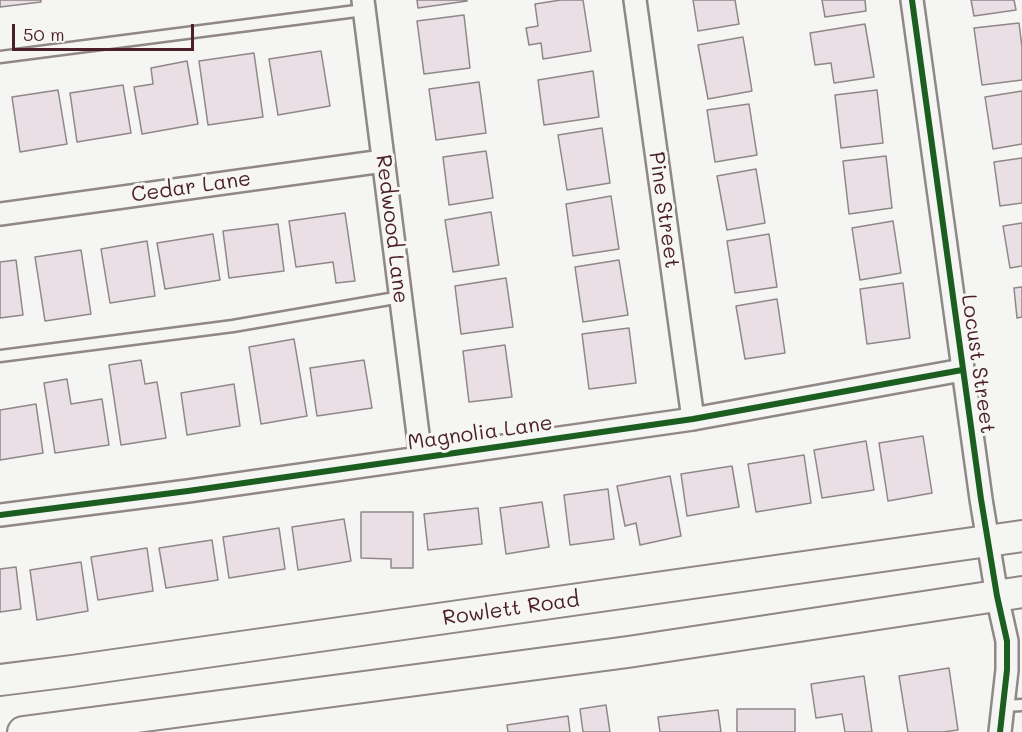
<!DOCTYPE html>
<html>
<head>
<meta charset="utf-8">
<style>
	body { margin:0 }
	#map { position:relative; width:1022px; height:732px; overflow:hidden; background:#f5f5f3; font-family:Mali,sans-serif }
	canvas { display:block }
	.scale { position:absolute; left:12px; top:24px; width:182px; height:27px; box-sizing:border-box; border:3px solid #4a1f2b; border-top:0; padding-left:8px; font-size:18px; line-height:21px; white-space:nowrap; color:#4a1f2b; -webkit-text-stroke:4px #f6f6f2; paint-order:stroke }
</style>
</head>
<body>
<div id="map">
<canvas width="1022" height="732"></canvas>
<div class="scale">50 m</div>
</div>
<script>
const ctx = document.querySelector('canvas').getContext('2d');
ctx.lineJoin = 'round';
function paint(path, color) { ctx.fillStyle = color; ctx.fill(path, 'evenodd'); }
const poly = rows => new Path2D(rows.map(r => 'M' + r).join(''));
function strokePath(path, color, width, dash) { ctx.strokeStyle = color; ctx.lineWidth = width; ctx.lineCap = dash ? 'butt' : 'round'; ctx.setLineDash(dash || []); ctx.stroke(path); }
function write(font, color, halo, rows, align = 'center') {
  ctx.font = font + ' Mali,sans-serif'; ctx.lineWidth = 6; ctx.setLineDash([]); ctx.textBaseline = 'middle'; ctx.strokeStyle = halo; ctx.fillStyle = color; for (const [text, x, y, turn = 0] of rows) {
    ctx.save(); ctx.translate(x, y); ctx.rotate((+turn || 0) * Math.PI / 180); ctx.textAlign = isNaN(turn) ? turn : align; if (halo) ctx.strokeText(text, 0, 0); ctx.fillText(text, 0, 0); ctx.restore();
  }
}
const building = poly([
	[0,0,41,0,41,2,0,7,0,0],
	[417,0,467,0,467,1,418,8,417,0],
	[561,0,583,0,591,51,543,59,541,43,529,45,526,28,538,26,535,4,561,0],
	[693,0,735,0,739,24,698,31,693,0],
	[822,0,865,0,866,11,825,17,822,0],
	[971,0,1014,0,1016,10,974,16,971,0],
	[464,15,470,68,424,74,417,21,464,15],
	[1019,23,1022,47,1022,80,982,85,974,28,1019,23],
	[865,24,874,77,834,83,831,63,815,65,810,33,865,24],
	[743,37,752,91,708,99,698,45,743,37],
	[321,51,330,106,278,115,269,59,321,51],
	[254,53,263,117,208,125,199,61,254,53],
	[187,61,198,124,142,134,134,87,153,84,151,68,187,61],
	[593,71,599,117,544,125,538,80,593,71],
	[479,82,486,133,436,140,429,89,479,82],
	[123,85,131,133,77,142,70,93,123,85],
	[58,90,67,144,20,152,12,97,58,90],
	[877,90,883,143,841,148,835,95,877,90],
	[1022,91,1022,144,993,149,985,97,1022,91],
	[749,104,757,155,715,162,707,110,749,104],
	[602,128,610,183,567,190,558,135,602,128],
	[486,151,493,198,449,205,443,157,486,151],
	[886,156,892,208,849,214,843,161,886,156],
	[1022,158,1022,203,1000,206,994,162,1022,158],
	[756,169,765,223,727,230,717,176,756,169],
	[611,196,619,249,573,256,566,204,611,196],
	[491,212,499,265,453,272,445,220,491,212],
	[345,213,355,281,336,283,333,262,296,267,289,221,345,213],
	[893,221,901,273,860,280,852,228,893,221],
	[1022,223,1022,266,1010,268,1003,226,1022,223],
	[278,224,284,271,229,278,223,231,278,224],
	[213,234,220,280,165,289,157,243,213,234],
	[769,234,777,287,735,293,727,241,769,234],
	[147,241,155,296,110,303,101,249,147,241],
	[81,250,91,314,45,321,35,257,81,250],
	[16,260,23,315,0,318,0,262,16,260],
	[619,260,628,315,583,322,575,267,619,260],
	[506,278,513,327,461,334,455,286,506,278],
	[903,283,910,338,867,344,860,289,903,283],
	[1022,287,1022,317,1017,318,1014,288,1022,287],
	[777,299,785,353,745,359,736,306,777,299],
	[629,328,636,383,589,389,582,334,629,328],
	[294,339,307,416,261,424,249,347,294,339],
	[505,345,512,397,469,402,463,351,505,345],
	[141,360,145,384,157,382,166,438,121,445,109,365,141,360],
	[364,360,372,408,317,416,310,368,364,360],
	[67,379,71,404,102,399,109,445,55,453,44,383,67,379],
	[234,384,240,426,187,435,181,393,234,384],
	[36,404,43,453,0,460,0,410,36,404],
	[923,436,932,493,888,501,879,443,923,436],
	[866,441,874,490,822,498,814,450,866,441],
	[804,455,811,503,756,512,748,464,804,455],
	[732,466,739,507,687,516,681,474,732,466],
	[670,476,681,536,640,545,636,523,625,526,617,486,670,476],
	[608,489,614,539,570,545,564,495,608,489],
	[542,502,549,547,506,554,500,508,542,502],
	[478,508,482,544,428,550,424,514,478,508],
	[361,512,413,512,413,568,391,568,391,559,361,558,361,512],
	[344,519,351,561,298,570,292,527,344,519],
	[279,528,285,569,229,578,223,537,279,528],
	[212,540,218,580,166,588,159,548,212,540],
	[147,548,153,591,98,600,91,557,147,548],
	[81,562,88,611,37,620,30,570,81,562],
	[16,567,21,609,0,612,0,569,16,567],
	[949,668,958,730,943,732,908,732,899,676,949,668],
	[864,676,872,732,845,732,842,714,816,718,811,684,864,676],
	[606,705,610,732,583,732,580,709,606,705],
	[737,709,795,709,795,732,737,732,737,709],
	[718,710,721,732,660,732,658,717,718,710],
	[568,716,570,732,508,732,507,725,568,716]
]);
paint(building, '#e9dfe5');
strokePath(building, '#8f8788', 1.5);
const service = poly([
	[0,57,364,10],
	[0,356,233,326,401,297],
	[1003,706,1022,705]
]);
const minor = poly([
	[363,0,421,458],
	[635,0,693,419],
	[912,0,981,499,997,596,1007,641,1007,670,1000,732],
	[0,214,383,161],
	[0,515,188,491,693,419,962,370]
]);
const secondary = poly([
	[0,680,72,671,1022,536],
	[23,732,628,652,1022,592]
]);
strokePath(service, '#8f8788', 15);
strokePath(minor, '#8f8788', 26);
strokePath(secondary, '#8f8788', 34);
strokePath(service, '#f5f5f3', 10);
strokePath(minor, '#f5f5f3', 21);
strokePath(secondary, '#f5f5f3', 30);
strokePath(poly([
	[912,0,981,499,997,596,1007,641,1007,670,1000,732],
	[0,515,188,491,693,419,962,370]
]), '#1b5e20', 6);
write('21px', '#4a1f2b', '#f6f6f2', [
	["Cedar Lane",191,187,-8],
	["Pine Street",664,210,82],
	["Redwood Lane",392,229,83],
	["Locust Street",978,364,82],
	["Magnolia Lane",480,433,-8],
	["Rowlett Road",511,609,-8]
]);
</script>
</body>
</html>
